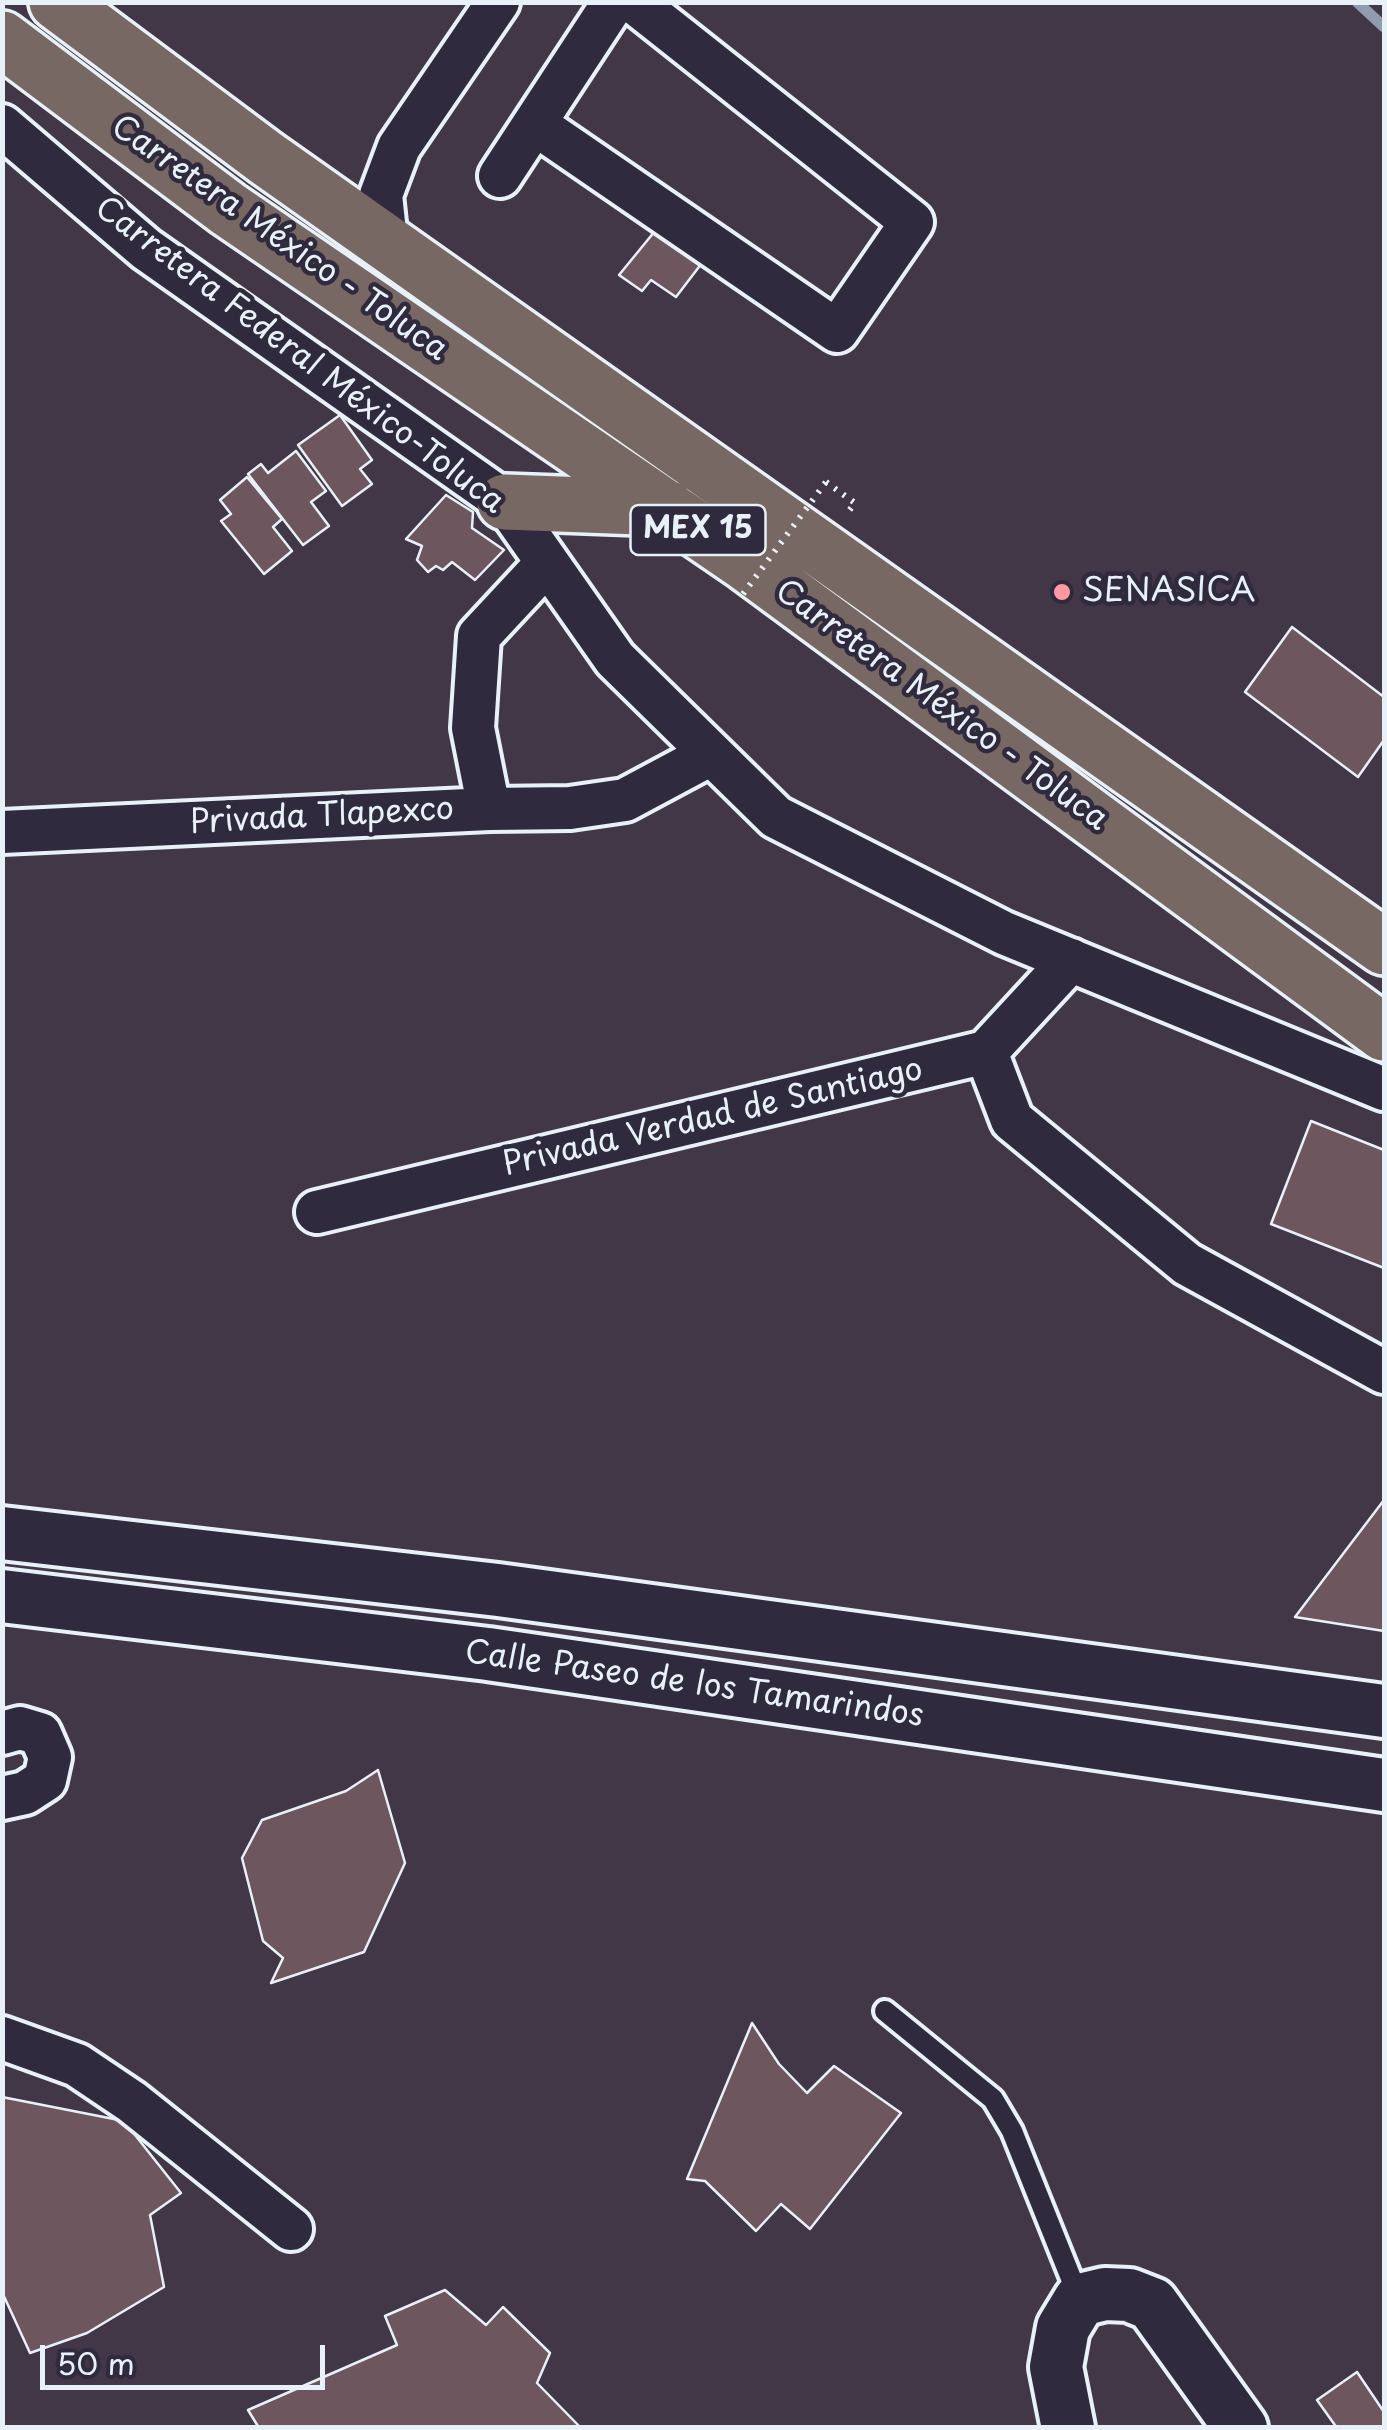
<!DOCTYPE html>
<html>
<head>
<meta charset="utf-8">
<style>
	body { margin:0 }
	#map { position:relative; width:1387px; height:2430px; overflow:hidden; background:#423747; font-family:"Playpen Sans",sans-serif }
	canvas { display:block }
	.frame { position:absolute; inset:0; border:5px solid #e8f1f8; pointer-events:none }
	.scale { position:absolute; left:40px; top:2345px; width:285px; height:45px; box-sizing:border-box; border:5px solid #e8f1f8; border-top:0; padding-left:12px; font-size:30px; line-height:35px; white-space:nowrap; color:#e8f1f8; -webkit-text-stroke:8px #2f2a3d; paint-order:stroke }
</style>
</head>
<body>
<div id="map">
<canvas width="1387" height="2430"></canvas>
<div class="frame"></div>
<div class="scale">50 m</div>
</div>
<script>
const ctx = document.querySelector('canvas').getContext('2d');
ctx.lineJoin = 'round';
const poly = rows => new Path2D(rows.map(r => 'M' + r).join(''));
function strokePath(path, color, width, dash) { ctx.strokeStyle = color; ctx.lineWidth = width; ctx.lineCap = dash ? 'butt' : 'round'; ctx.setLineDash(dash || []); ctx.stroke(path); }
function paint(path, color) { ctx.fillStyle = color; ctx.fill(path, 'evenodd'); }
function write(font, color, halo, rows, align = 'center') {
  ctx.font = font + ' "Playpen Sans",sans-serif'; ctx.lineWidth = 9; ctx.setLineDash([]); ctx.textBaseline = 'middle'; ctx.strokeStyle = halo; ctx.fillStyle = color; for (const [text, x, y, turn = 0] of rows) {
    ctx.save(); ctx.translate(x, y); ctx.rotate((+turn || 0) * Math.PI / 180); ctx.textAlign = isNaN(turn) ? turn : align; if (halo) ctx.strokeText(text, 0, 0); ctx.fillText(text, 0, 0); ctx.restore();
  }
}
strokePath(poly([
	[1357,2,1384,27]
]), '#909caf', 11);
const building = poly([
	[655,231,705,259,676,297,651,280,642,291,619,275,655,231],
	[340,415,372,460,360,469,372,484,342,506,298,445,340,415],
	[296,451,326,491,311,502,329,526,303,545,248,474,261,464,268,473,296,451],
	[247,477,282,519,273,527,292,551,264,574,221,521,231,514,220,500,247,477],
	[446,495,473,512,472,528,504,550,475,580,452,562,443,570,436,566,428,572,417,560,422,546,406,539,446,495],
	[1292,627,1384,697,1384,740,1358,777,1245,692,1292,627],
	[1311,1121,1384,1150,1384,1268,1271,1224,1311,1121],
	[1384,1500,1384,1631,1295,1617,1384,1500],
	[378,1770,405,1863,364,1952,271,1983,283,1958,263,1941,242,1858,262,1820,346,1791,378,1770],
	[752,2023,779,2064,807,2093,834,2066,901,2113,810,2229,781,2204,756,2231,705,2181,687,2179,752,2023],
	[2,2097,124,2121,181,2193,150,2215,164,2287,87,2333,30,2353,2,2292,2,2097],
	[445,2290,486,2325,503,2307,550,2353,537,2383,581,2428,259,2428,248,2410,397,2345,385,2316,445,2290],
	[1357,2372,1384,2412,1384,2428,1337,2428,1317,2400,1357,2372]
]);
paint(building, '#6e565f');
strokePath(building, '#e8f1f8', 2.5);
const service = poly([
	[885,2011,993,2099,1012,2131,1079,2298]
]);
const minor = poly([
	[535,124,837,331,912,222,634,2],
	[2,126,146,249,505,502,615,659,776,817,1004,933,1384,1089],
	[500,176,614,2],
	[386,242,381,195,399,147,498,2],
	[489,809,570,808,625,800,711,754],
	[2,832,489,809,473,728,479,636,546,564],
	[986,1052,1012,1120,1187,1264,1384,1372],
	[317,1212,986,1052,1071,960],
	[2,1733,20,1728,40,1734,50,1757,45,1780,25,1793,2,1798],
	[2,2038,77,2065,132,2102,291,2229]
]);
const tertiary = poly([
	[2,1533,498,1590,1384,1711],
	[2,1596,488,1654,1384,1785],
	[1068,2428,1056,2367,1063,2328,1080,2300,1105,2294,1129,2295,1152,2304,1241,2428]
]);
const primary = poly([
	[57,2,266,158,1384,947],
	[2,39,228,209,746,563,1384,1033],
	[505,502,667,508]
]);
strokePath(service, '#e8f1f8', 28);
strokePath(minor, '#e8f1f8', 50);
strokePath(tertiary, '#e8f1f8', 60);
strokePath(primary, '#e8f1f8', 62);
strokePath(poly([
	[826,482,855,503,848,512]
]), '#e8f1f8', 6, [2.5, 8]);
strokePath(service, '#2f2a3d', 20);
strokePath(minor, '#2f2a3d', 42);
strokePath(tertiary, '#2f2a3d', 52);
strokePath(primary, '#776864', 55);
strokePath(poly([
	[743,594,826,482]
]), '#e8f1f8', 6, [2.5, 8]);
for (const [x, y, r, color] of [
	[1062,592,10,"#ff9aa2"]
]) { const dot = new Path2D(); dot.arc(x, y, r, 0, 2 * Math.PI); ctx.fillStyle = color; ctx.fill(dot); strokePath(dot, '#2f2a3d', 4); }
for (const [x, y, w] of [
	[698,530,135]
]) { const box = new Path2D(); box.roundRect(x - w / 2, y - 25, w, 50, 8); ctx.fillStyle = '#2f2a3d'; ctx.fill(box); strokePath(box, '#e8f1f8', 2.5); }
write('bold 30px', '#e8f1f8', null, [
	["MEX 15",698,530]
]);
write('32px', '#e8f1f8', '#2f2a3d', [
	["Carretera México - Toluca",279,239,35],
	["Carretera Federal México-Toluca",299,356,37],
	["Carretera México - Toluca",941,706,36],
	["Privada Tlapexco",322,817,-3],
	["Privada Verdad de Santiago",713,1118,-13],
	["Calle Paseo de los Tamarindos",694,1685,8]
]);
write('32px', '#e8f1f8', '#2f2a3d', [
	["SENASICA",1082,592]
], 'left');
</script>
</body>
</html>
